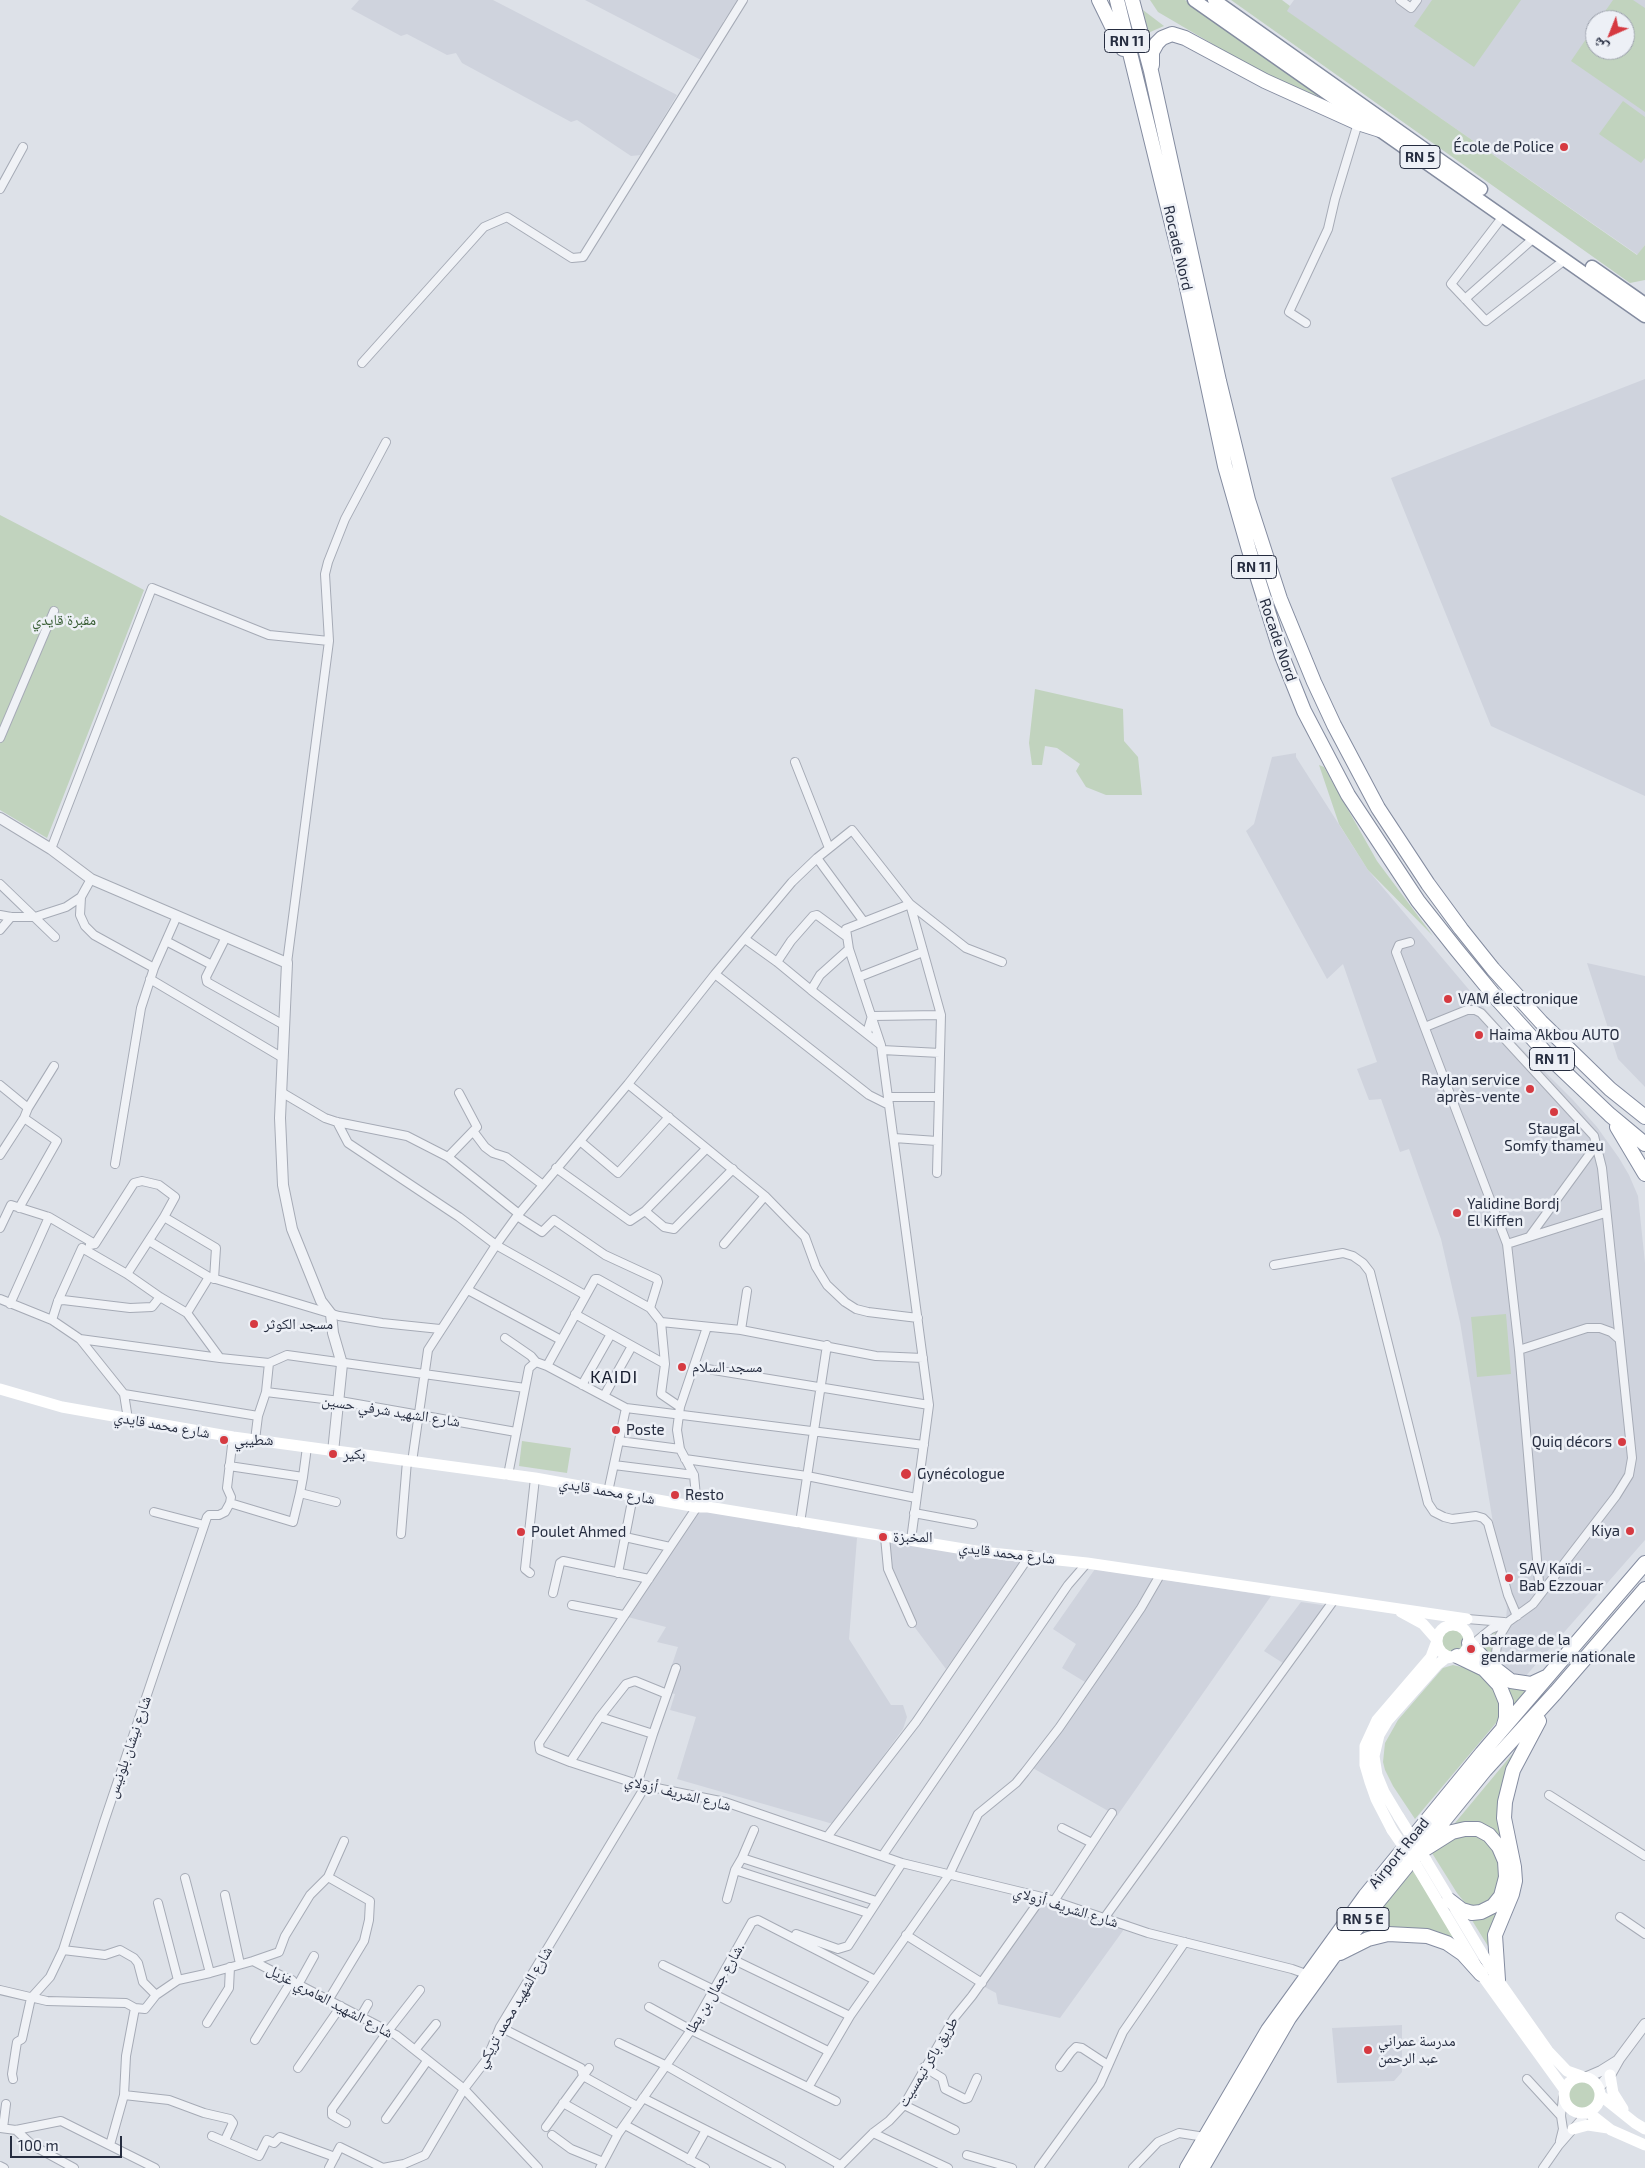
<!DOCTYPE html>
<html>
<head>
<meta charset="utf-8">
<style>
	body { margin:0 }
	#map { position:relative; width:1645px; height:2168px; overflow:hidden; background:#dde1e8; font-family:"Exo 2","Noto Naskh Arabic",sans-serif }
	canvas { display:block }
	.north { position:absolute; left:1585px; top:10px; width:50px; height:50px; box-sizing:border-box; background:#edf0f6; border:1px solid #9da2ad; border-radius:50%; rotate:224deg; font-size:14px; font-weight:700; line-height:20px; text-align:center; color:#262d40 }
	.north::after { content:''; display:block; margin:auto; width:18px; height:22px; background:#d63a41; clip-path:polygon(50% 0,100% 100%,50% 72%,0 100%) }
	.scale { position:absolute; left:10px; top:2136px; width:112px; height:22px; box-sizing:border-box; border:2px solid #262d40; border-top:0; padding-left:6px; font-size:15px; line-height:18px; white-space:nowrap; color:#262d40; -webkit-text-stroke:4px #edf0f6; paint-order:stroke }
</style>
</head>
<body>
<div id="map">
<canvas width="1645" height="2168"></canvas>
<div class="north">ش</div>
<div class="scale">100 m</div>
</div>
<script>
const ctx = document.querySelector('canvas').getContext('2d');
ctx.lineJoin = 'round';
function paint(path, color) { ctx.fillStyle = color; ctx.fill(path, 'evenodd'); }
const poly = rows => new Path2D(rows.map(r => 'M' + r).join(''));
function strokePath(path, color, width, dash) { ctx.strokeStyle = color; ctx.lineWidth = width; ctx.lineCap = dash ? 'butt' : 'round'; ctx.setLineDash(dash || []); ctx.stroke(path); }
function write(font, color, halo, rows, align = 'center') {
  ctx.font = font + ' "Exo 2","Noto Naskh Arabic",sans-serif'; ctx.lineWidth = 5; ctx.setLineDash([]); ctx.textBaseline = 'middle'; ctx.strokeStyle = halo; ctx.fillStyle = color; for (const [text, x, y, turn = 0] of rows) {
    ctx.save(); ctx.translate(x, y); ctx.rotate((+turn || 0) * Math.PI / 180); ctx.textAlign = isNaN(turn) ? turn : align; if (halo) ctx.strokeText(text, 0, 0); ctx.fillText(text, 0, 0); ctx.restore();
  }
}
paint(poly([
	[359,0,493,0,677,95,641,155,631,156,577,120,571,122,462,63,456,53,447,55,407,34,401,36,351,9],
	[585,0,739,0,723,22,725,24,703,61],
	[1294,0,1404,0,1416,8,1422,0,1645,0,1645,245,1638,255,1286,11],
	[1595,20,1625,20,1625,50,1595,50],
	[1645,379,1645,796,1491,726,1391,478],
	[1296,753,1296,757,1368,870,1503,1030,1573,1100,1597,1127,1619,1158,1629,1175,1638,1196,1645,1263,1645,1540,1524,1678,1513,1676,1502,1669,1499,1654,1505,1630,1507,1608,1460,1322,1441,1239,1409,1149,1400,1152,1381,1099,1369,1100,1357,1069,1377,1062,1343,964,1327,979,1246,831,1254,824,1272,757],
	[1587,963,1645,976,1645,1087,1618,1059],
	[698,1507,857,1538,849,1639,891,1705,903,1705,907,1717,903,1729,833,1824,677,1779,696,1717,670,1710,675,1694,663,1691,678,1647,657,1642,666,1627,624,1616],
	[882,1534,1024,1557,946,1669,901,1609,887,1573],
	[1095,1569,1271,1596,1117,1816,1031,1767,1090,1685,1062,1668,1076,1644,1053,1629],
	[1301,1602,1329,1606,1286,1665,1264,1651],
	[1047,1896,1130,1921,1060,2018,998,2004,996,1993,983,1986],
	[1402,2025,1402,2072,1394,2081,1337,2083,1332,2028]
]), '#cfd3dd');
paint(poly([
	[1150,0,1185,0,1316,90,1317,96,1262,73,1158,12],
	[1231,0,1282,0,1290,6,1287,11,1637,255,1645,245,1645,280,1630,283],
	[1432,0,1521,0,1474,67,1414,26],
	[1613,0,1633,0,1645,8,1645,112,1571,61,1595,26,1595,50,1625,50,1625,20,1599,20],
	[1143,10,1164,26,1148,33],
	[1623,101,1645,117,1645,158,1641,163,1599,134],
	[0,515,144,590,47,838,0,810],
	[1035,689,1123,709,1124,741,1138,757,1142,795,1106,795,1086,787,1076,771,1080,764,1057,748,1045,746,1042,765,1032,765,1029,743],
	[1319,765,1324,767,1377,861,1433,936,1368,870,1339,824],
	[1506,1314,1511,1374,1477,1377,1471,1317],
	[522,1441,571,1448,567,1473,519,1466],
	'1441 1641a12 12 0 1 1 24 0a12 12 0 1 1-24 0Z',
	[1499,1630,1494,1661,1478,1645,1490,1634],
	[1470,1652,1531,1686,1510,1711,1511,1705,1466,1656],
	[1453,1665,1466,1668,1485,1677,1491,1684,1500,1700,1501,1711,1496,1723,1415,1819,1393,1786,1385,1770,1383,1762,1385,1743,1398,1720,1443,1668],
	[1519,1746,1506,1773,1503,1787,1501,1818,1511,1863,1511,1879,1508,1896,1493,1927,1491,1951,1470,1917,1489,1913,1495,1910,1505,1897,1510,1873,1507,1855,1502,1844,1484,1827,1465,1824,1450,1829],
	[1475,1834,1487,1841,1498,1857,1500,1879,1493,1899,1482,1906,1472,1907,1466,1904,1457,1893,1432,1853,1453,1839,1463,1835],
	[1413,1871,1466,1951,1455,1943,1357,1938],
	'1568 2095a14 14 0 1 1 28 0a14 14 0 1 1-28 0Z'
]), '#c1d3be');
const minor = poly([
	[1400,0,1411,8,1417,0],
	[0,189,23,147],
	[1504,215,1451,284,1486,321,1566,259],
	[1465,299,1535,237],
	[1306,323,1289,312,1328,229,1335,199,1358,123],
	[362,363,484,227,507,217,572,258,583,257,743,0],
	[329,641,325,574,328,562,345,519,386,442],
	[0,738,54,611],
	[795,762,829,848],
	[51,849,152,588,269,635,329,641,287,963],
	[817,858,864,922],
	[0,884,55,937],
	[81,897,80,915,85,926,94,935,154,968],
	[0,915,11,917,35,917,66,907,81,897,91,879],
	[0,930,11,917],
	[226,937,206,977,207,982,284,1025],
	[745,939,777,962,811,990],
	[166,941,212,965],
	[1410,942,1399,945,1396,952,1507,1244,1519,1350,1540,1594],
	[849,949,846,929,910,904,941,1015],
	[777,962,791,941,813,916,817,915,847,937],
	[715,974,869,1095,889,1105],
	[859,977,923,952],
	[150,979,283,1058],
	[1425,1027,1467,1010,1475,1010,1481,1013,1594,1136,1602,1168,1632,1458,1629,1475,1616,1496,1533,1604,1508,1622,1491,1629,1469,1647],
	[867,1033,872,1016,941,1015,937,1173],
	[881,1045,849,949,820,975,811,990,881,1045,929,1405,911,1540],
	[882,1050,940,1053],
	[628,1084,765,1196,805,1237,816,1267,827,1285,845,1302,856,1309,868,1312,918,1318],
	[0,1085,28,1108],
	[281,1092,325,1118,337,1122,407,1136,448,1157,519,1214],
	[888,1097,938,1097],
	[337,1122,348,1143,459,1217,496,1245,585,1295],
	[473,1131,485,1147,493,1153,506,1157,543,1185],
	[894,1138,937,1141],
	[580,1141,618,1173,669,1117],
	[0,1155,24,1118,28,1108,54,1066],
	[448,1157,477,1127,459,1093],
	[115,1164,141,1008,154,968,177,916],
	[556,1168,630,1221,645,1211,706,1149],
	[19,1208,57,1141,24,1118],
	[645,1211,664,1227,674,1229,733,1169],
	[517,1216,542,1232,554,1220,605,1255,657,1279,658,1282,650,1308],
	[49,1217,95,1244,90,1245],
	[0,1228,11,1205,49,1217,10,1304],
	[1530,1236,1597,1144],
	[149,1241,209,1277],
	[95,1244,134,1183,142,1181,159,1185,175,1197,164,1217],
	[724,1244,765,1196],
	[1507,1244,1605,1213],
	[1274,1265,1343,1253,1353,1256,1363,1263,1370,1272,1428,1503,1434,1512,1444,1517,1452,1519,1476,1516,1483,1518,1488,1523,1508,1595,1517,1616],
	[127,1274,164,1217,216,1248,214,1279],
	[468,1290,561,1340],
	[0,1299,52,1320,58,1301,82,1248,127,1274,160,1297,187,1313,209,1277,339,1316,382,1323,440,1329],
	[58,1301,63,1300,130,1308,152,1307,160,1297],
	[187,1313,220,1358,269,1363,266,1392,258,1416,255,1440],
	[575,1314,665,1364,661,1394,680,1407],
	[52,1320,80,1339,124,1394,128,1419],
	[661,1322,741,1330,876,1356,923,1358],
	[707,1327,680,1407,677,1430,680,1449,694,1475,697,1507,539,1743,540,1750,570,1762,637,1784,725,1802,902,1863,1042,1897,1148,1933,1292,1969,1306,1974],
	[741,1330,747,1291],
	[505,1338,531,1356,536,1362],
	[80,1339,220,1358],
	[1519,1350,1587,1328,1600,1328,1611,1332,1619,1339],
	[269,1363,287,1355,525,1388],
	[547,1366,595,1279,598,1279,650,1308,661,1322,665,1364],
	[695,1367,929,1405],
	[582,1385,611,1334],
	[266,1392,340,1401,516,1432],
	[124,1394,258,1416],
	[604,1396,632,1346],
	[626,1408,924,1445],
	[233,1437,227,1488,231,1497,230,1503,293,1522,300,1493],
	[619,1441,680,1449],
	[685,1459,807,1476,916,1498],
	[412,1462,428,1350,496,1245,517,1216,628,1084,715,974,792,882,817,858,852,830,910,904,966,948,1002,962],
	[614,1465,694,1475],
	[229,1466,303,1477,307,1447],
	[508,1475,529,1368,536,1362,547,1366,626,1408,608,1492],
	[303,1477,300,1493,336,1502],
	[154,1512,204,1525],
	[914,1513,973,1524],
	[800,1523,827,1345],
	[401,1534,407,1461],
	[625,1537,670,1547],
	[885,1537,888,1569,912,1623],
	[530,1573,525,1569,535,1478],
	[618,1573,633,1496],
	[553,1593,560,1563,563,1561,649,1579],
	[572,1605,623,1615],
	[1447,1625,1467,1619,1504,1622],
	[1498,1669,1496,1653,1497,1645,1499,1637,1508,1622],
	[600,1717,626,1684,635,1681,667,1694],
	[570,1762,600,1717,653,1734,676,1668],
	[637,1784,653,1734],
	[1549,1795,1645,1856],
	[1062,1828,1092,1843],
	[827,1837,916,1722,1030,1555],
	[883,1855,1068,1585,1087,1563],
	[742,1858,876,1901],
	[735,1870,868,1913],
	[328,1877,370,1901,369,1920,364,1941,329,1999],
	[185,1878,210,1973],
	[225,1895,240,1964],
	[727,1899,735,1870,742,1858,754,1830],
	[1054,1901,1112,1813],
	[158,1903,178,1980],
	[1105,1917,1334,1600],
	[1620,1917,1645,1934],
	[796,1934,838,1949,848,1946,902,1863],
	[906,1935,982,1983],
	[63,1950,105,1955,120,1950,134,1958,138,1963,143,1982,156,1995],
	[732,1959,850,2016],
	[253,1961,279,1952,285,1936,310,1895,328,1877,344,1841],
	[663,1965,714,1990],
	[299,1983,314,1956],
	[0,1990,47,2001,126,2003,135,2008],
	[712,1993,828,2051],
	[649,2007,691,2030,836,2101],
	[361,2016,368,2004],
	[207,2023,229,1988,230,1967],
	[500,2027,581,2068,583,2076,637,2106],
	[255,2040,292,1980],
	[619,2043,665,2065,840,2165],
	[415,2050,436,2024],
	[924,2067,942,2078,945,2089,965,2099,968,2098,977,2078],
	[1060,2067,1071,2052,1076,2047,1082,2048,1108,2065],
	[298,2068,341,2006],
	[13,2079,12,2074,16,2048,17,2042,22,2039,31,1998,50,1977,63,1950,104,1822,207,1517,209,1515,219,1515,225,1512,230,1503],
	[1527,2079,1561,2116],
	[809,2086,850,2016,949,1875,978,1814,1016,1783,1025,1772,1059,1728,1110,1654,1141,1608,1160,1575],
	[124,2095,169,2100,204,2113,230,2119,233,2123,225,2140],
	[643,2098,781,2168],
	[563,2103,618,2134],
	[904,2105,955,2130],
	[386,2119,427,2061],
	[346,2123,332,2115,332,2109,388,2031,420,1990],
	[625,2125,705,2168],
	[546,2127,589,2068],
	[0,2128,16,2130,61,2121,155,2168],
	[3,2128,6,2104],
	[16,2130,32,2145,74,2168],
	[873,2133,948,2168],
	[552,2135,571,2149,603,2162],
	[212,2136,259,2156,267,2140,274,2143,280,2137,335,2157],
	[1560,2141,1563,2129,1561,2116,1563,2097],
	[110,2145,124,2095,126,2056,135,2008,145,2009,156,1995,178,1980,210,1973,253,1961,396,2035,464,2089,538,2168],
	[967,2155,1012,2168],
	[689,2160,706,2130],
	[0,2166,4,2168],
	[329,2168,340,2147,383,2168,404,2164,425,2155,464,2089,487,2059,500,2027,646,1785],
	[600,2168,618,2134,691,2030,752,1922,758,1920,875,1980],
	[838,2168,873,2133,889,2121,904,2105,954,2018,972,1996,1042,1897],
	[1039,2168,1100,2084,1123,2032,1185,1942],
	[1133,2168,1158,2142,1179,2133,1205,2137],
	[1543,2168,1559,2145,1587,2113]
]);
const tertiary = poly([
	[0,818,51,849,91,879,287,963,280,1118,283,1185,292,1229,321,1301,331,1314,333,1333,342,1364,333,1452],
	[1587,2077,1601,2071,1617,2061],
	[1599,2087,1610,2075,1619,2059,1645,2024]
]);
const trunk = poly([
	[1194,0,1645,316],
	[1214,0,1481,189],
	[1592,267,1645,304]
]);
const motorway = poly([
	[1099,0,1123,49],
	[1117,0,1183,269,1225,466,1249,550,1282,656,1304,711,1348,795,1418,901,1456,949,1497,999,1552,1060,1610,1115,1645,1144],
	[1132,0,1151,71,1219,381,1248,500,1280,599,1314,682,1334,725,1378,808,1428,884,1461,929,1493,969,1541,1022,1610,1089,1645,1117],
	[1152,65,1152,52,1157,43,1162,38,1172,34,1185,38,1265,81,1358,123,1380,130],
	[1617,1127,1645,1174],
	[1469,1643,1488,1663,1511,1681,1531,1684,1546,1677],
	[1457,1656,1484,1669,1499,1685,1506,1702,1506,1718,1503,1728],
	[1425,1849,1452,1832,1465,1829,1478,1829,1489,1835,1499,1847,1505,1861,1506,1877,1501,1896,1493,1906,1481,1912,1472,1913,1462,1910,1449,1900],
	[1340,1953,1368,1939,1388,1934,1427,1936,1447,1943,1463,1954,1481,1974],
	[1498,1980,1495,1935,1512,1894,1515,1881,1514,1867,1504,1818,1505,1802,1513,1770,1539,1721],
	[1187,2168,1268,2030,1365,1896,1482,1753,1645,1563],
	[1202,2168,1289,2018,1333,1957,1485,1770,1556,1692,1645,1589]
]);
strokePath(minor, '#a6abb6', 10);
strokePath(tertiary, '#a6abb6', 12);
strokePath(trunk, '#848ca0', 15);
strokePath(motorway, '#848ca0', 16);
strokePath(minor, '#f0f2f6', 8);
strokePath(tertiary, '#f0f2f6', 10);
strokePath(poly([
	[0,1389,62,1407,233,1437,535,1478,697,1507,708,1507,982,1552,1087,1563,1467,1619],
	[1401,1612,1423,1624,1437,1640],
	'1437 1641a16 16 0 1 1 32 0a16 16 0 1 1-32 0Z',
	[1399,1817,1384,1792,1377,1775,1374,1756,1379,1735,1388,1720,1437,1665,1446,1658,1452,1657],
	[1392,1830,1376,1799,1370,1782,1365,1765,1365,1746,1377,1720,1431,1657,1437,1641],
	[1426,1860,1498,1980,1548,2051,1567,2071,1581,2076],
	[1416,1865,1481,1974,1564,2089],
	[1610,2075,1613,2093,1623,2109],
	'1564 2095a18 18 0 1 1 36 0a18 18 0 1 1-36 0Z',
	[1600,2095,1635,2123,1645,2129],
	[1588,2112,1611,2130,1645,2145],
	[1573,2129,1588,2125,1608,2128]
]), '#fff', 11);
strokePath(trunk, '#fff', 12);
strokePath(motorway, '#fff', 14);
strokePath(poly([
	[1399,1817,1426,1860],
	[1392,1830,1416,1865]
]), '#fff', 11);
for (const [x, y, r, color] of [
	[1564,147,5,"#d63a41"],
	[1448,999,5,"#d63a41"],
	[1479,1035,5,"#d63a41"],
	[1530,1089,5,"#d63a41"],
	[1554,1112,5,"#d63a41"],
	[1457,1213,5,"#d63a41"],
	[254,1324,5,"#d63a41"],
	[682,1367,5,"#d63a41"],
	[616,1430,5,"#d63a41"],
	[224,1440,5,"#d63a41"],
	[1622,1442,5,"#d63a41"],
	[333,1454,5,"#d63a41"],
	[906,1474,6,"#d63a41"],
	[675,1495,5,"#d63a41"],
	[1630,1531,5,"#d63a41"],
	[521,1532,5,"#d63a41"],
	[883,1537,5,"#d63a41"],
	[1509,1578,5,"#d63a41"],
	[1471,1649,5,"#d63a41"],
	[1368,2050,5,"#d63a41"]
]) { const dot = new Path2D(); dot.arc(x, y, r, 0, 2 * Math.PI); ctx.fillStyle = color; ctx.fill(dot); strokePath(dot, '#edf0f6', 2); }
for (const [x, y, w] of [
	[1127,41,45],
	[1420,157,40],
	[1254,567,45],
	[1552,1059,45],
	[1363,1919,52]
]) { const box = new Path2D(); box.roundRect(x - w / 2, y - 11.5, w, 23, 4); ctx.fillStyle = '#edf0f6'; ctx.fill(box); strokePath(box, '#262d40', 1); }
write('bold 14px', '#262d40', null, [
	["RN 11",1127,41],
	["RN 5",1420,157],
	["RN 11",1254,567],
	["RN 11",1552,1059],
	["RN 5 E",1363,1919]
]);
write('15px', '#262d40', '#edf0f6', [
	["École de Police",1554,147,"right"],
	["VAM électronique",1458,999],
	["Haima Akbou AUTO",1489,1035],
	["Raylan service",1520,1080,"right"],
	["après-vente",1520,1097,"right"],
	["Staugal",1554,1129,"center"],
	["Somfy thameu",1554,1146,"center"],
	["Yalidine Bordj",1467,1204],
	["El Kiffen",1467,1221],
	["مسجد الكوثر",264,1324],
	["مسجد السلام",692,1367],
	["Poste",626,1430],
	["شطيبي",234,1440],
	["Quiq décors",1612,1442,"right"],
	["بكير",343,1454],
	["Gynécologue",917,1474],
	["Resto",685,1495],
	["Kiya",1620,1531,"right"],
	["Poulet Ahmed",531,1532],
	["المخبزة",893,1537],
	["SAV Kaïdi -",1519,1569],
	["Bab Ezzouar",1519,1586],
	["barrage de la",1481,1640],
	["gendarmerie nationale",1481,1657],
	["مدرسة عمراني",1378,2041],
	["عبد الرحمن",1378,2058]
], 'left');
write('15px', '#262d40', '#edf0f6', [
	["Rocade Nord",1178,248,77],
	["Rocade Nord",1278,640,71],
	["شارع الشهيد شرفي حسين",391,1411,9],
	["شارع محمد قايدي",162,1425,10],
	["شارع محمد قايدي",607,1491,10],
	["شارع محمد قايدي",1007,1553,7],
	["شارع نيشان بلونيس",129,1747,-71],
	["شارع الشريف أزولاي",678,1793,14],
	["Airport Road",1399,1853,-51],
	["شارع الشريف أزولاي",1066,1907,17],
	["شارع جمال بن يطا.",715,1988,-60],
	["شارع الشهيد العامري غزيل",330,2001,28],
	["شارع الشهيد محمد تريكي",514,2007,-60],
	["طريق باكر تيمسيت",928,2062,-59]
]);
write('15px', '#365c32', '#edf0f6', [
	["مقبرة قايدي",64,620]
]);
ctx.letterSpacing = '1px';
write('18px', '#181e30', '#edf0f6', [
	["KAIDI",614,1377]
]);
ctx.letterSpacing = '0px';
</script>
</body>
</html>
